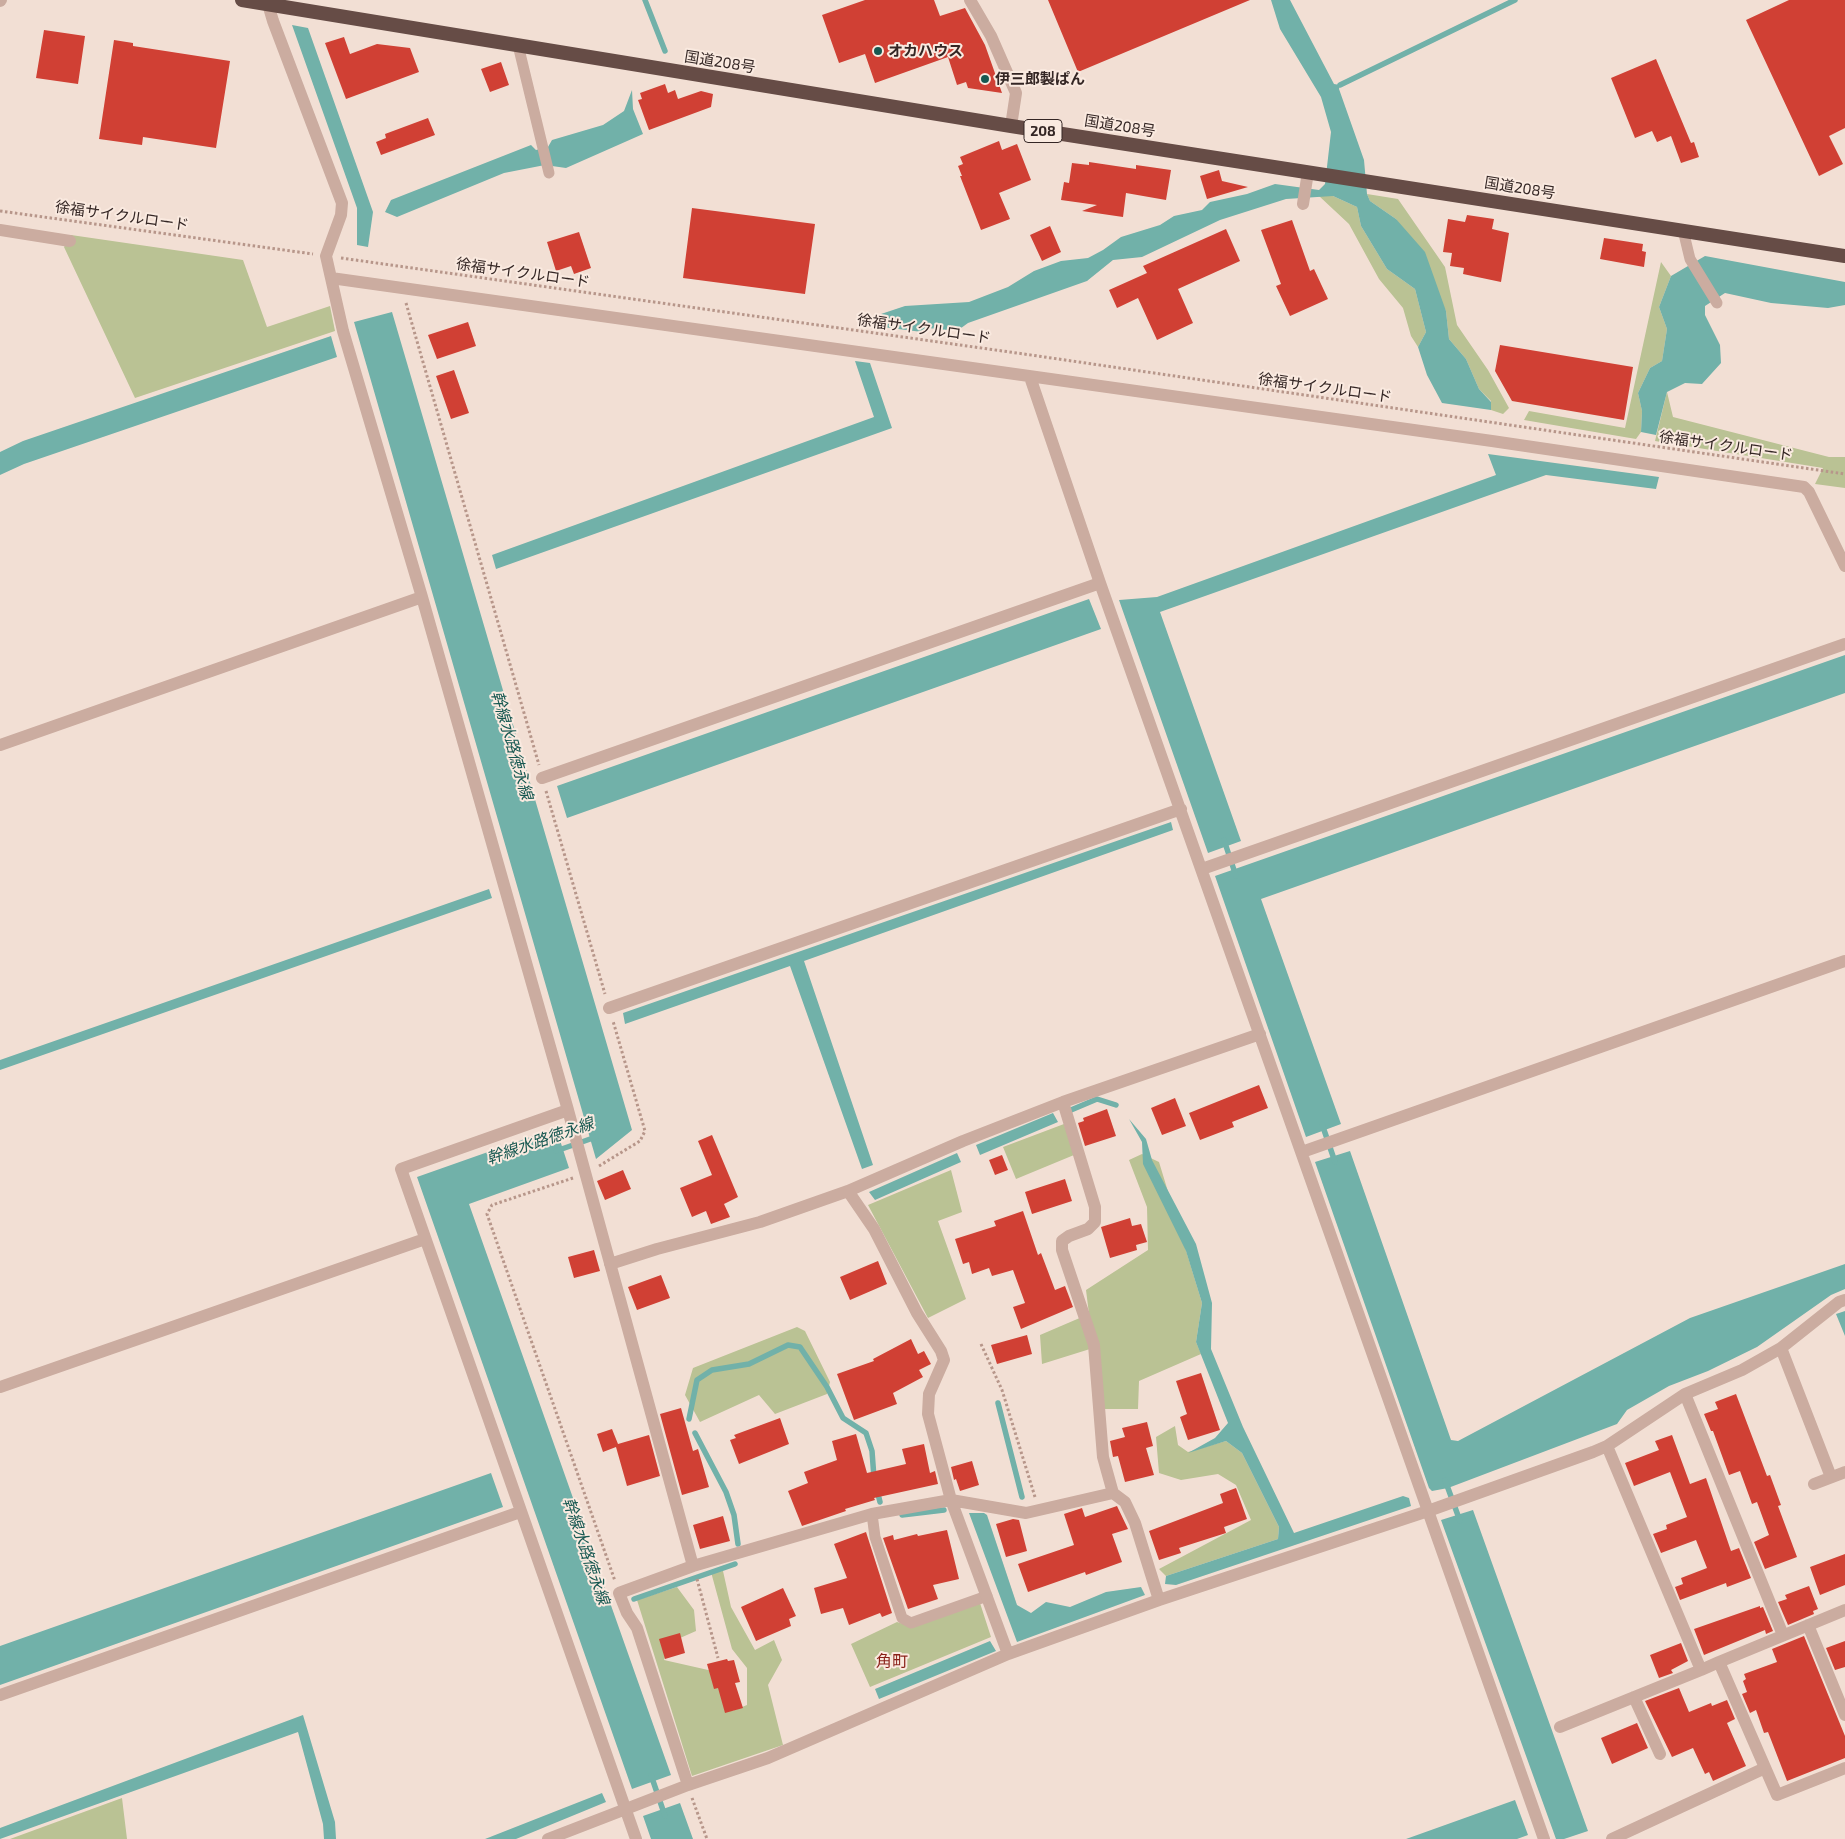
<!DOCTYPE html>
<html>
<head>
<meta charset="utf-8">
<style>
	body { margin:0 }
	canvas { display:block; background:#f2dfd4 }
</style>
</head>
<body>
<canvas width="1845" height="1839"></canvas>
<script>
const ctx = document.querySelector('canvas').getContext('2d');
ctx.lineJoin = 'round';
function paint(path, color) { ctx.fillStyle = color; ctx.fill(path, 'evenodd'); }
const poly = rows => new Path2D(rows.map(r => 'M' + r).join(''));
function strokePath(path, color, width, dash) { ctx.strokeStyle = color; ctx.lineWidth = width; ctx.lineCap = dash ? 'butt' : 'round'; ctx.setLineDash(dash || []); ctx.stroke(path); }
function write(font, color, halo, rows, align = 'center') {
  ctx.font = font + ' "Exo 2","Noto Sans JP",sans-serif'; ctx.lineWidth = 4; ctx.setLineDash([]); ctx.textBaseline = 'middle'; ctx.strokeStyle = halo; ctx.fillStyle = color; for (const [text, x, y, turn = 0] of rows) {
    ctx.save(); ctx.translate(x, y); ctx.rotate((+turn || 0) * Math.PI / 180); ctx.textAlign = isNaN(turn) ? turn : align; if (halo) ctx.strokeText(text, 0, 0); ctx.fillText(text, 0, 0); ctx.restore();
  }
}
paint(poly([
	[1367,194,1398,199,1445,267,1457,325,1488,370,1509,408,1503,414,1491,410,1491,401,1479,389,1466,359,1449,339,1446,311,1396,219,1370,201],
	[1319,196,1333,196,1357,207,1361,226,1387,269,1415,289,1426,332,1418,347,1411,336,1403,308,1379,279,1349,224],
	[71,235,243,260,267,327,330,306,335,331,135,398,64,247],
	[1661,262,1671,276,1659,307,1667,329,1662,361,1650,368,1638,393,1642,411,1641,432,1636,439,1524,420,1529,411,1625,428],
	[1667,392,1673,417,1829,457,1845,457,1845,488,1815,484,1823,468,1655,441],
	[1064,1124,1074,1155,1016,1179,1003,1147],
	[1142,1154,1159,1162,1202,1303,1196,1342,1201,1354,1139,1381,1138,1409,1105,1409,1090,1349,1042,1364,1040,1335,1089,1314,1086,1290,1148,1250,1147,1207,1129,1160],
	[951,1170,962,1212,938,1221,966,1299,928,1318,868,1205],
	[797,1327,805,1331,830,1382,827,1394,775,1414,759,1395,700,1422,685,1395,693,1368],
	[1175,1426,1178,1445,1188,1452,1226,1441,1242,1453,1279,1527,1278,1539,1166,1576,1159,1569,1251,1520,1236,1485,1218,1474,1181,1480,1159,1473,1156,1437],
	[723,1571,731,1607,755,1650,774,1640,782,1660,768,1685,783,1745,692,1776,637,1600,677,1587,694,1610,696,1631,671,1642,664,1660,717,1672,732,1711,747,1705,747,1668,732,1649,711,1572],
	[980,1603,991,1637,870,1687,851,1644,897,1622,913,1627],
	[122,1798,127,1839,10,1839]
]), '#bac294');
paint(poly([
	[1271,0,1290,0,1334,84,1340,85,1339,89,1364,160,1367,194,1370,201,1396,219,1425,252,1446,311,1449,339,1466,359,1479,389,1491,402,1491,410,1442,403,1427,375,1418,347,1426,332,1415,289,1387,269,1361,226,1357,207,1333,196,1286,199,1220,220,1142,257,1113,260,1087,281,968,323,957,331,928,328,922,332,867,325,869,318,905,306,969,302,1008,287,1034,271,1061,261,1088,258,1103,250,1121,237,1160,225,1174,216,1202,210,1210,202,1247,194,1275,184,1319,190,1325,184,1331,132,1321,97,1280,29],
	[292,25,308,28,373,212,368,247,357,245,357,208],
	[632,90,633,109,643,134,566,168,545,165,504,173,397,217,385,212,391,200,531,145,536,150,548,147,552,140,603,125,624,111],
	[1705,256,1845,282,1845,305,1828,308,1771,303,1725,293,1705,306,1705,315,1720,345,1721,363,1702,384,1685,383,1667,392,1656,435,1641,432,1642,411,1638,393,1650,368,1662,361,1667,329,1659,307,1671,276],
	[392,312,632,1130,596,1159,354,322],
	[331,336,337,357,24,464,0,475,0,452,23,441],
	[855,361,870,363,892,428,496,569,492,555,874,417],
	[1488,454,1659,477,1656,489,1546,475,1160,612,1241,841,1208,853,1119,600,1157,597,1496,475],
	[1089,599,1101,629,567,818,557,786],
	[1845,655,1845,693,1261,899,1341,1124,1306,1137,1215,876],
	[1171,822,1173,830,804,961,873,1165,862,1169,790,966,625,1024,623,1013],
	[489,889,492,898,0,1070,0,1060],
	[1053,1113,1058,1122,980,1155,976,1145],
	[1129,1119,1146,1139,1152,1160,1196,1244,1212,1303,1211,1349,1243,1427,1294,1533,1403,1496,1409,1498,1411,1506,1176,1585,1165,1584,1166,1576,1278,1539,1279,1527,1242,1453,1226,1441,1188,1453,1215,1438,1228,1423,1196,1342,1202,1303,1186,1251,1143,1164,1142,1142],
	[556,1128,569,1168,469,1204,671,1775,632,1789,417,1177],
	[1350,1151,1451,1440,1458,1441,1690,1318,1845,1264,1845,1289,1831,1295,1757,1347,1708,1371,1669,1386,1627,1410,1617,1424,1448,1488,1432,1491,1429,1488,1315,1162],
	[957,1153,961,1162,875,1200,869,1192],
	[1845,1311,1845,1336,1836,1314],
	[491,1473,503,1507,0,1685,0,1646],
	[1473,1510,1588,1831,1564,1839,1556,1839,1441,1520],
	[969,1513,984,1513,987,1515,1017,1605,1031,1613,1046,1602,1070,1607,1106,1592,1141,1587,1145,1595,1017,1642],
	[990,1641,996,1651,879,1699,875,1689],
	[303,1715,335,1822,336,1839,324,1839,323,1824,298,1732,0,1839,0,1828],
	[602,1793,606,1802,516,1839,485,1839],
	[1515,1800,1528,1835,1517,1839,1406,1839],
	[680,1803,693,1839,651,1839,643,1816]
]), '#71b1a9');
strokePath(poly([
	[645,0,665,51],
	[1340,85,1515,0],
	[1224,840,1236,876],
	[1071,1110,1097,1099,1116,1105],
	[1322,1124,1335,1162],
	[556,1151,596,1137],
	[998,1403,1022,1497],
	[689,1419,697,1380,712,1370,749,1364,788,1345,800,1347,827,1387,843,1418,866,1433,872,1451,874,1478],
	[695,1433,726,1492,734,1515,738,1544],
	[1445,1480,1460,1521],
	[877,1490,880,1502],
	[902,1515,944,1510],
	[634,1599,735,1564],
	[651,1775,665,1816]
]), '#71b1a9', 5.5);
paint(poly([
	[865,0,934,0,940,16,965,8,985,45,1002,93,968,88,966,82,957,85,948,57,875,83,865,54,839,63,822,15],
	[1048,0,1250,0,1078,72],
	[1789,0,1845,0,1845,128,1829,136,1843,164,1819,176,1746,20],
	[44,30,85,36,78,84,36,78],
	[344,37,350,54,377,44,410,48,419,72,346,99,325,43],
	[114,40,133,43,133,46,230,61,216,148,143,137,142,145,99,139],
	[1656,59,1691,143,1694,142,1699,157,1681,163,1671,136,1657,142,1652,131,1635,138,1611,78],
	[501,62,509,85,490,92,481,69],
	[665,84,668,93,675,90,678,99,701,91,713,94,711,107,649,130,638,100,642,99,640,93],
	[428,118,435,135,381,155,376,142,386,138,385,134],
	[999,141,1002,150,1017,144,1031,180,999,193,1010,219,981,230,960,176,962,176,958,166,963,164,960,157],
	[1089,162,1136,169,1136,165,1171,170,1166,200,1126,193,1123,217,1082,211,1097,205,1061,200,1064,182,1069,183,1072,163,1089,165],
	[1219,170,1222,181,1248,187,1207,199,1200,176],
	[692,208,815,224,805,294,683,278],
	[1467,215,1494,219,1492,229,1509,233,1501,282,1463,274,1464,268,1450,266,1452,253,1443,252,1448,219,1465,222],
	[1292,220,1310,271,1314,269,1328,299,1290,316,1276,286,1281,284,1261,230],
	[1050,226,1061,252,1042,261,1030,235],
	[1226,229,1240,261,1178,289,1193,323,1157,340,1138,298,1117,308,1109,290,1147,273,1143,266],
	[579,232,591,268,574,274,571,266,556,271,547,242],
	[1604,238,1643,244,1642,251,1646,252,1644,267,1600,259],
	[468,322,476,346,437,359,428,335],
	[1500,345,1633,367,1624,420,1512,401,1495,371],
	[454,370,469,413,451,419,436,376],
	[1259,1085,1268,1108,1232,1122,1234,1127,1200,1140,1189,1113],
	[1175,1098,1186,1126,1162,1135,1151,1108],
	[1107,1109,1116,1136,1085,1146,1078,1123,1084,1121,1083,1118],
	[712,1135,738,1197,724,1204,730,1217,711,1224,706,1211,692,1217,680,1188,712,1175,698,1141],
	[1002,1155,1008,1170,995,1175,989,1160],
	[623,1170,631,1189,605,1200,597,1181],
	[1065,1179,1072,1201,1032,1214,1025,1192],
	[1023,1211,1038,1255,1041,1253,1055,1290,1065,1286,1073,1307,1021,1329,1013,1307,1025,1303,1013,1270,992,1276,989,1268,972,1274,969,1262,963,1264,955,1239,996,1226,994,1221],
	[1130,1218,1132,1226,1141,1224,1147,1242,1136,1245,1137,1250,1110,1258,1101,1227],
	[594,1250,600,1271,574,1278,568,1257],
	[878,1261,887,1284,850,1300,840,1277],
	[661,1275,670,1298,637,1310,628,1287],
	[1027,1335,1032,1354,997,1364,991,1345],
	[911,1339,918,1354,924,1351,931,1364,919,1370,923,1377,893,1393,897,1404,854,1420,837,1374,874,1361,873,1359],
	[1201,1373,1220,1430,1188,1440,1180,1417,1187,1414,1176,1381],
	[1736,1394,1767,1476,1770,1475,1781,1505,1778,1506,1797,1557,1765,1569,1754,1542,1769,1535,1757,1502,1752,1504,1740,1471,1729,1475,1713,1431,1711,1431,1704,1414,1718,1409,1715,1402],
	[681,1408,693,1451,698,1449,709,1487,682,1495,660,1414],
	[780,1418,789,1444,739,1464,730,1440,736,1438,734,1435],
	[1147,1422,1153,1446,1146,1448,1154,1475,1125,1482,1118,1456,1113,1457,1110,1441,1125,1437,1122,1428],
	[612,1429,618,1444,649,1435,660,1476,627,1486,616,1447,603,1452,597,1434],
	[856,1434,867,1473,906,1464,902,1449,924,1444,930,1473,935,1471,938,1484,874,1498,875,1500,845,1509,846,1511,802,1526,788,1491,808,1483,804,1472,837,1460,832,1441],
	[1672,1435,1690,1484,1706,1478,1731,1551,1739,1548,1751,1578,1727,1587,1726,1583,1680,1600,1675,1587,1683,1584,1681,1578,1707,1568,1696,1540,1661,1553,1653,1534,1667,1529,1666,1525,1687,1517,1670,1472,1634,1486,1625,1463,1659,1450,1655,1441],
	[972,1461,979,1485,960,1491,956,1479,954,1480,951,1467],
	[1236,1488,1247,1519,1224,1527,1226,1533,1179,1548,1181,1553,1159,1560,1149,1531,1223,1503,1220,1494],
	[1117,1506,1128,1529,1112,1534,1122,1562,1086,1575,1085,1572,1028,1592,1018,1564,1074,1545,1064,1514,1082,1508,1085,1517],
	[723,1516,730,1541,700,1549,693,1525],
	[1013,1519,1019,1520,1027,1551,1006,1557,996,1524],
	[947,1530,959,1579,933,1585,938,1599,908,1609,883,1538,893,1535,894,1540,917,1534,918,1536],
	[866,1532,892,1613,882,1617,880,1613,849,1625,843,1608,821,1614,814,1588,847,1578,834,1544],
	[1845,1554,1845,1585,1820,1595,1810,1567],
	[1809,1586,1818,1609,1813,1611,1814,1614,1788,1625,1778,1602,1787,1599,1785,1595],
	[783,1588,796,1616,789,1619,791,1626,756,1641,741,1607],
	[1760,1606,1760,1608,1763,1607,1773,1631,1766,1634,1765,1630,1704,1655,1694,1629],
	[680,1633,685,1653,665,1659,659,1639],
	[1804,1636,1845,1736,1845,1758,1787,1781,1768,1732,1764,1733,1756,1710,1750,1713,1742,1694,1747,1692,1743,1681,1746,1679,1744,1674,1777,1662,1772,1649],
	[1845,1641,1845,1667,1835,1670,1826,1648],
	[1681,1643,1688,1661,1671,1670,1673,1673,1659,1678,1650,1655],
	[727,1659,728,1661,734,1660,740,1682,735,1683,743,1708,725,1713,718,1688,714,1689,707,1664],
	[1679,1688,1689,1712,1711,1703,1712,1706,1727,1700,1735,1719,1727,1723,1746,1766,1713,1781,1709,1772,1705,1774,1693,1748,1672,1757,1645,1701],
	[1637,1723,1648,1748,1612,1764,1601,1738]
]), '#d04034');
strokePath(poly([
	[0,211,313,254],
	[341,258,1024,354,1845,474],
	[406,303,539,765],
	[546,791,605,994],
	[599,1166,640,1141,645,1131,613,1021],
	[573,1178,492,1205,487,1214,615,1581],
	[981,1344,1002,1390,1035,1497],
	[697,1579,718,1658],
	[692,1798,707,1839]
]), '#b7968a', 3, [2.5, 2.5]);
strokePath(poly([
	[518,45,549,173],
	[1683,230,1690,259,1717,303],
	[872,1514,875,1537,902,1618,911,1623,987,1596]
]), '#cbaca0', 11);
strokePath(poly([
	[970,0,991,36,1016,93,1011,126],
	[268,4,273,21,342,203,341,215,326,256,343,331,422,597,568,1110,401,1169,636,1839],
	[1303,204,1308,172],
	[0,230,70,241],
	[331,278,1492,441,1804,487,1809,492,1845,566],
	[1030,377,1100,583,1544,1839],
	[0,745,422,597],
	[542,778,1100,583],
	[1202,869,1845,644],
	[609,1008,1181,809],
	[1063,1102,1095,1207,1095,1222,1088,1229,1069,1236,1062,1241,1062,1250,1094,1345,1103,1457,1113,1493],
	[568,1110,693,1566],
	[1302,1152,1845,961],
	[848,1191,874,1229,917,1313,941,1351,944,1360,929,1394,928,1414,951,1500,1008,1654],
	[610,1264,657,1249,760,1222,848,1191,963,1141,1063,1102,1260,1034],
	[1781,1348,1831,1477],
	[0,1387,425,1239],
	[1685,1394,1783,1635],
	[1607,1446,1701,1670,1719,1662,1777,1795,1845,1768],
	[1814,1484,1845,1472],
	[1808,1625,1845,1715],
	[1719,1662,1845,1610],
	[0,1695,520,1512],
	[1634,1697,1660,1754],
	[1560,1727,1701,1670],
	[688,1785,637,1628,627,1613,619,1593,693,1566,872,1514,951,1500,1026,1513,1113,1493,1125,1502,1135,1523,1159,1600],
	[548,1839,688,1785,768,1758,1008,1654,1159,1600,1428,1511,1593,1452,1607,1446,1685,1394,1742,1370,1781,1348,1839,1302,1845,1300],
	[1612,1839,1765,1768]
]), '#cbaca0', 12);
strokePath(poly([
	[0,1,1,0]
]), '#cbaca0', 12);
strokePath(poly([
	[242,0,1011,126,1845,256]
]), '#664c46', 14);
for (const [x, y, r, color] of [
	[878,51,5,"#175851"],
	[985,79,5,"#175851"]
]) { const dot = new Path2D(); dot.arc(x, y, r, 0, 2 * Math.PI); ctx.fillStyle = color; ctx.fill(dot); strokePath(dot, '#faeae0', 2); }
for (const [x, y, w] of [
	[1043,131,38]
]) { const box = new Path2D(); box.roundRect(x - w / 2, y - 11.5, w, 23, 4); ctx.fillStyle = '#faeae0'; ctx.fill(box); strokePath(box, '#342624', 1); }
write('bold 14px', '#342624', null, [
	["208",1043,131]
]);
write('bold 15px', '#342624', '#faeae0', [
	["オカハウス",888,51],
	["伊三郎製ぱん",995,79]
], 'left');
write('15px', '#342624', '#faeae0', [
	["国道208号",720,62,9],
	["国道208号",1120,126,9],
	["国道208号",1520,188,9],
	["徐福サイクルロード",122,216,8],
	["徐福サイクルロード",523,273,8],
	["徐福サイクルロード",924,329,8],
	["徐福サイクルロード",1325,388,8],
	["徐福サイクルロード",1726,446,8]
]);
write('italic 16px', '#175851', '#faeae0', [
	["幹線水路徳永線",512,745,74],
	["幹線水路徳永線",540,1141,-19],
	["幹線水路徳永線",586,1551,71]
]);
write('16px', '#891f17', '#faeae0', [
	["角町",892,1662]
]);
</script>
</body>
</html>
